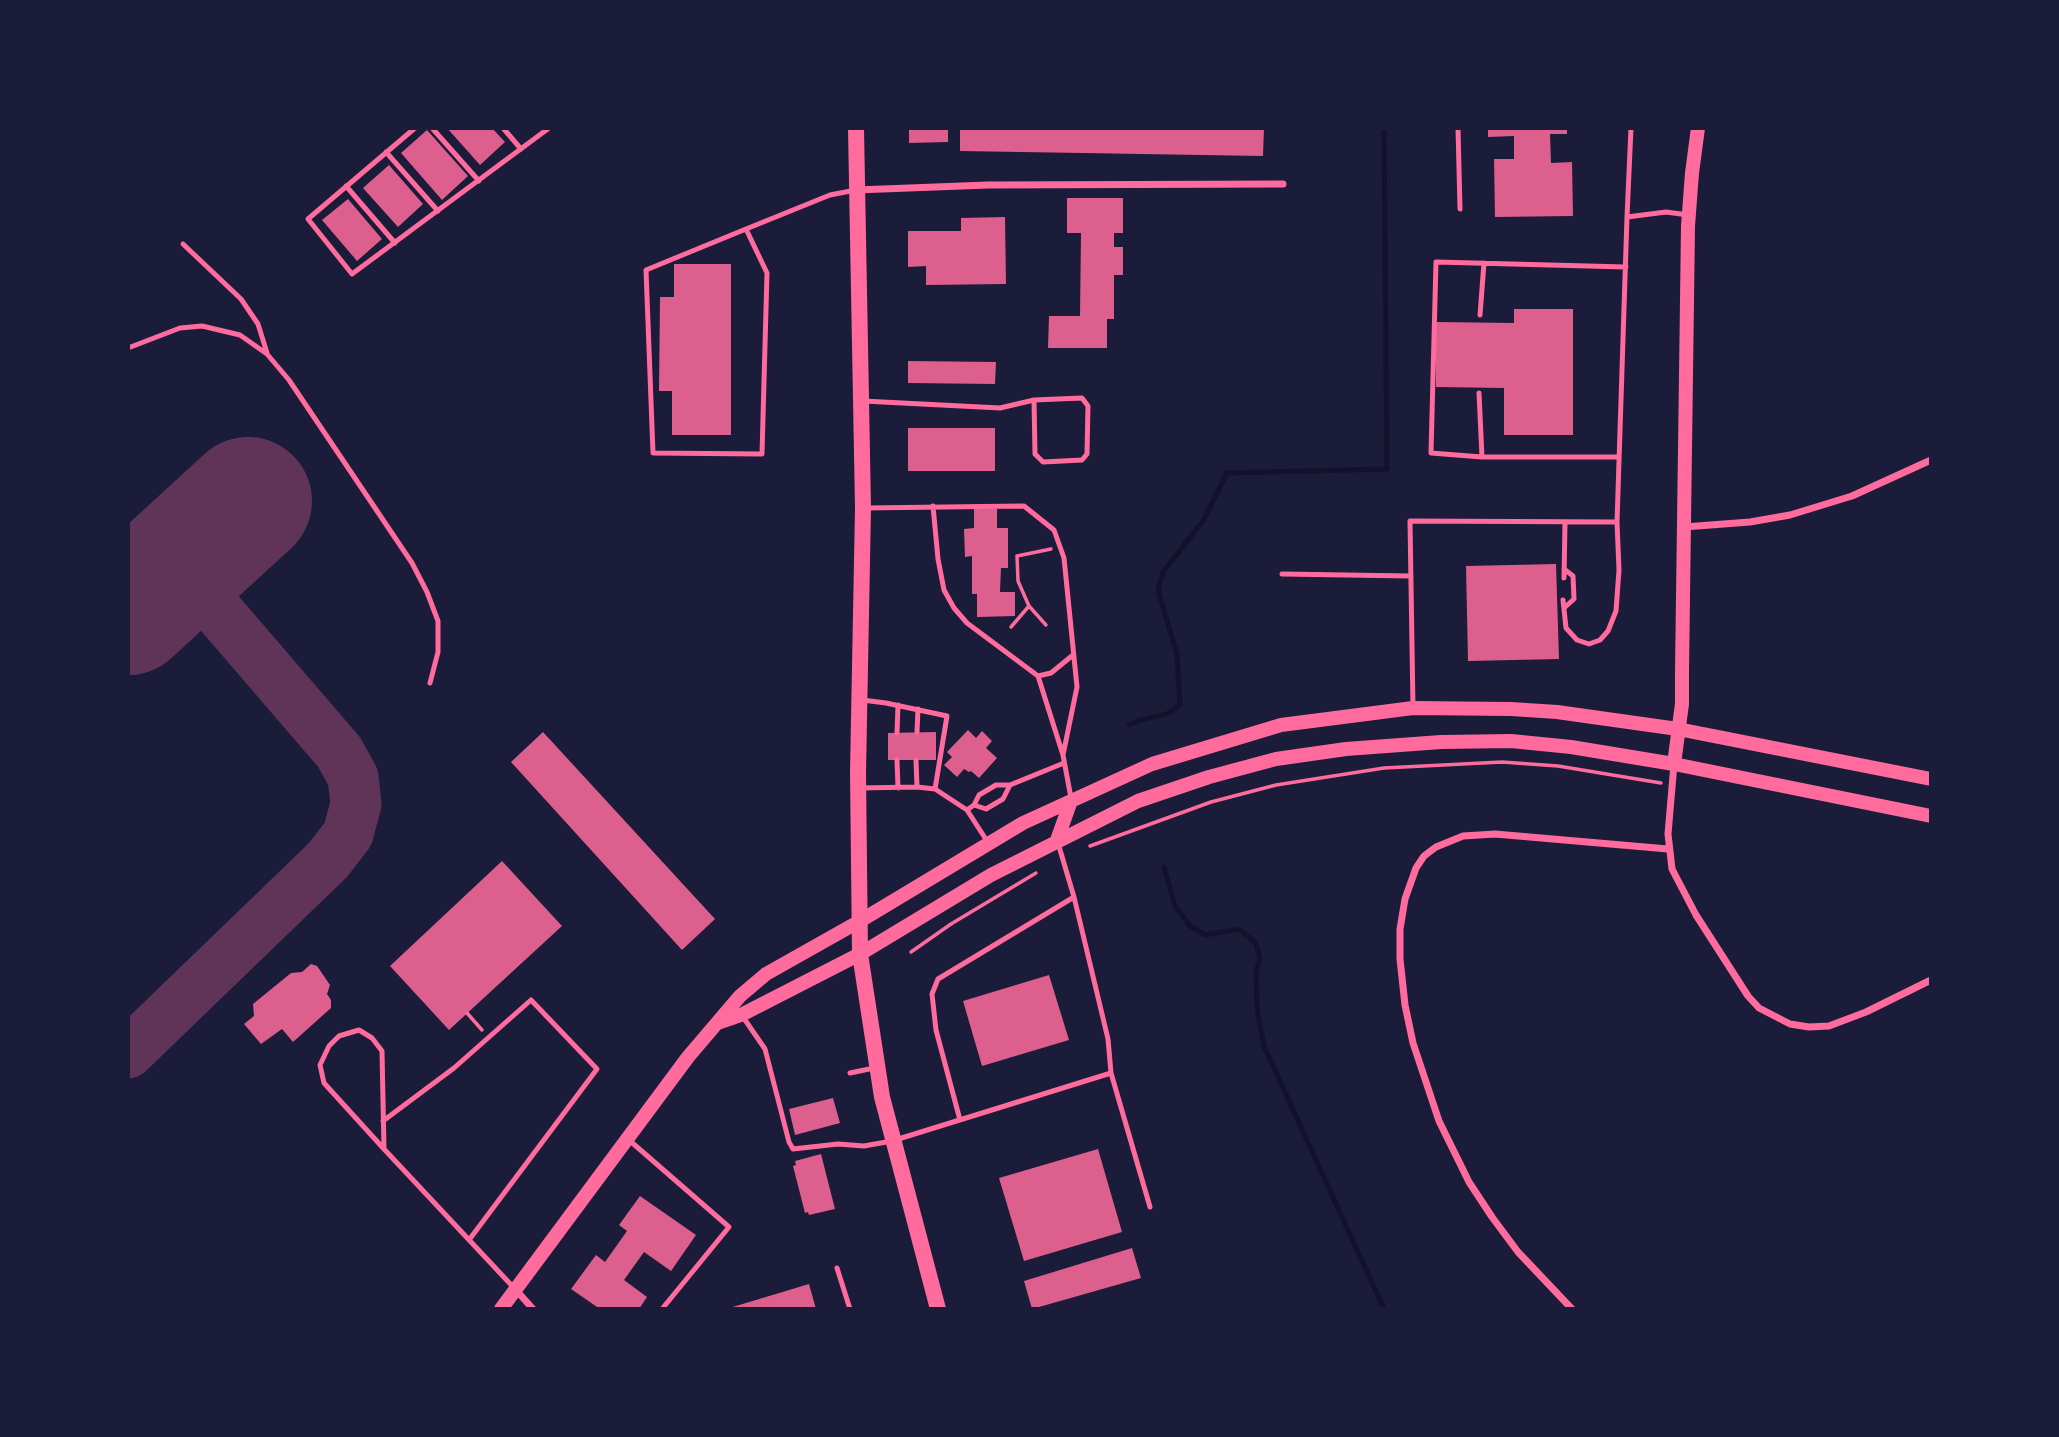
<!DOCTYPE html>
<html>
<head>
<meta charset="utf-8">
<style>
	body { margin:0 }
	#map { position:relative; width:2059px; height:1437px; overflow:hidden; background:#1b1b3a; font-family:Commissioner,sans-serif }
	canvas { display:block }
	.frame { position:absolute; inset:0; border:130px solid #1b1b3a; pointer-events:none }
</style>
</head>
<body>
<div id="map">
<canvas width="2059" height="1437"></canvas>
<div class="frame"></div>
</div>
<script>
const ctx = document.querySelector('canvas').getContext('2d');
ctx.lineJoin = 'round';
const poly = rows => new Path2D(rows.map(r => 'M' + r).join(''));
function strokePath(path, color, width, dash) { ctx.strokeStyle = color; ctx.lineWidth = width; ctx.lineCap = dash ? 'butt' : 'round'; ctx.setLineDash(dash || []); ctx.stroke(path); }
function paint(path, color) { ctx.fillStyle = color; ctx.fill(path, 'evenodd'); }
strokePath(poly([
	[1129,725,1140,720,1167,714,1180,705,1177,654,1158,590,1163,572,1203,521,1227,473,1387,469,1384,128],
	[1164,867,1175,906,1190,926,1205,935,1239,929,1256,943,1260,958,1256,972,1257,1009,1264,1046,1384,1309]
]), '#12122b', 5);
strokePath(poly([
	[128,613,137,606,163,593,188,593,210,602,339,752,353,777,356,804,348,834,328,860,128,1053]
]), '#603358', 51);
strokePath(poly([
	[128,611,248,501]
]), '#603358', 128);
paint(poly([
	[447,128,492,128,505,142,480,165],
	[909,128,948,128,948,142,909,143],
	[960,128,1264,128,1263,156,960,151],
	[1488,128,1567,128,1567,134,1550,134,1551,163,1572,162,1573,216,1495,217,1494,159,1514,159,1514,136,1488,137],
	[427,130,468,176,442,200,401,153],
	[389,165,423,204,398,227,363,188],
	[1067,198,1123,198,1123,233,1114,233,1114,247,1123,247,1123,275,1114,275,1114,319,1107,319,1107,348,1048,348,1049,316,1080,316,1081,233,1067,233],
	[348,199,382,239,357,261,322,220],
	[1005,217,1006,284,926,285,926,266,908,267,908,231,961,231,961,218],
	[674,264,731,264,731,435,672,435,672,391,659,391,660,297,674,297],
	[1514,309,1573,309,1573,435,1504,435,1504,388,1436,387,1436,322,1514,323],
	[908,361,996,362,995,384,908,383],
	[908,428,995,428,995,471,908,471],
	[974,509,997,509,997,528,1008,528,1008,568,1001,568,1000,592,1015,592,1015,616,977,617,977,594,972,594,972,556,965,557,964,529,974,528],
	[1556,564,1559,659,1468,661,1466,566],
	[968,730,976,738,982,731,992,741,986,748,997,758,979,778,971,771,969,772,964,769,957,777,944,765,952,757,947,752],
	[543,732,715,919,682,950,511,762],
	[936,732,936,760,888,760,888,733],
	[502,861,562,926,449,1030,390,966],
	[311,964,317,966,330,985,327,994,331,1000,331,1008,293,1042,282,1029,261,1044,244,1024,254,1016,253,1004,291,973,302,972],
	[1049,975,1069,1040,982,1066,963,1001],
	[833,1098,840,1123,795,1135,789,1109],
	[1098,1149,1122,1232,1024,1261,999,1178],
	[821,1154,835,1209,809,1215,808,1212,805,1213,793,1166,796,1165,795,1161],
	[640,1196,696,1235,671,1271,644,1252,624,1280,647,1297,639,1309,600,1309,571,1289,596,1255,605,1262,627,1231,619,1225],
	[1132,1248,1141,1278,1032,1309,1024,1281],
	[809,1284,816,1309,726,1309]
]), '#dd5f8e');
strokePath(poly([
	[1046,625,1029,606,1018,581,1017,556,1051,549],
	[1011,627,1029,606],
	[1090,846,1211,802,1276,785,1384,768,1502,762,1558,766,1661,783],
	[911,952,951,924,1036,873],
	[467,1013,482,1030]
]), '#ff6b9d', 3.5);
strokePath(poly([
	[415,128,308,219,352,274,549,128],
	[432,128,479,181],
	[503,128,521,149],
	[1458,128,1460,209],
	[386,152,438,211],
	[346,186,395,243],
	[1627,217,1631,128],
	[746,229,767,273,762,454,653,453,646,270,746,229,830,195,856,190],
	[183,244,241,299,258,324,267,353],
	[1480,315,1484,263],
	[128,348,180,328,202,326,240,335,267,354,289,380,412,563,427,592,438,621,438,652,430,683],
	[1479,393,1482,457,1619,457],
	[863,401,1000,408,1034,400,1082,398,1088,406,1087,454,1082,460,1043,462,1035,454,1034,400],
	[1482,457,1431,453,1436,262,1626,267],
	[933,506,938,559,944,590,954,608,967,623,1038,676,1063,755,1071,798],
	[864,508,1024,506,1054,530,1064,558,1077,687,1063,755],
	[1564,569,1573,576,1574,599,1564,608],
	[1282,574,1410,576],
	[1564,578,1565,523],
	[1563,600,1566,628,1577,640,1589,644,1600,640,1608,631,1616,611,1619,570,1617,522],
	[1038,676,1051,673,1073,655],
	[862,700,886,703,947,716,935,789],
	[1413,708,1410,521,1617,522,1627,217,1666,212,1688,215],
	[917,732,918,709],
	[897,733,898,705],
	[897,760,898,788],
	[916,760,917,787],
	[859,788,917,787,935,789,967,810,987,841],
	[974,805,979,795,996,785,1010,785],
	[967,810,974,805,986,809,1003,799,1010,785,1064,763],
	[1074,897,1108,1039,1111,1073,1150,1207],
	[743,1017,765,1049,789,1142,793,1149,838,1144,864,1146,892,1141,1111,1073],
	[850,1073,874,1068],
	[960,1120,936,1030,932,994,938,979,1074,897,1058,843],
	[383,1121,454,1068,531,1000,597,1069,469,1240],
	[629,1140,729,1227,662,1309],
	[384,1149,382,1051,372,1038,359,1030,339,1036,329,1046,320,1065,324,1083,384,1149,515,1289],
	[837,1268,850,1309]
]), '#ff6b9d', 5);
strokePath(poly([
	[856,190,988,185,1283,184],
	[1684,527,1750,522,1790,515,1852,496,1931,460],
	[1674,764,1668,834,1672,869,1696,915,1748,996,1759,1008,1790,1024,1809,1027,1829,1026,1866,1012,1931,980],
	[515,1289,533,1309],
	[1572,1309,1518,1252,1492,1217,1469,1182,1439,1121,1413,1043,1405,1005,1400,959,1400,929,1405,899,1416,868,1424,856,1436,847,1463,836,1495,834,1668,849]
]), '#ff6b9d', 7);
strokePath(poly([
	[1674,764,1682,704,1682,671,1688,226,1692,173,1698,128],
	[1057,840,1071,801],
	[718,1023,741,1015,860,954,991,875,1138,801,1209,777,1276,759,1346,749,1441,742,1511,741,1571,747,1674,764,1931,816],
	[501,1309,688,1057,740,996,766,974,860,921,1023,823,1152,764,1281,725,1413,708,1511,709,1557,712,1678,729,1931,779]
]), '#ff6b9d', 14);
strokePath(poly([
	[856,128,863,508,858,772,860,954,882,1097,938,1309]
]), '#ff6b9d', 16);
</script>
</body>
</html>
